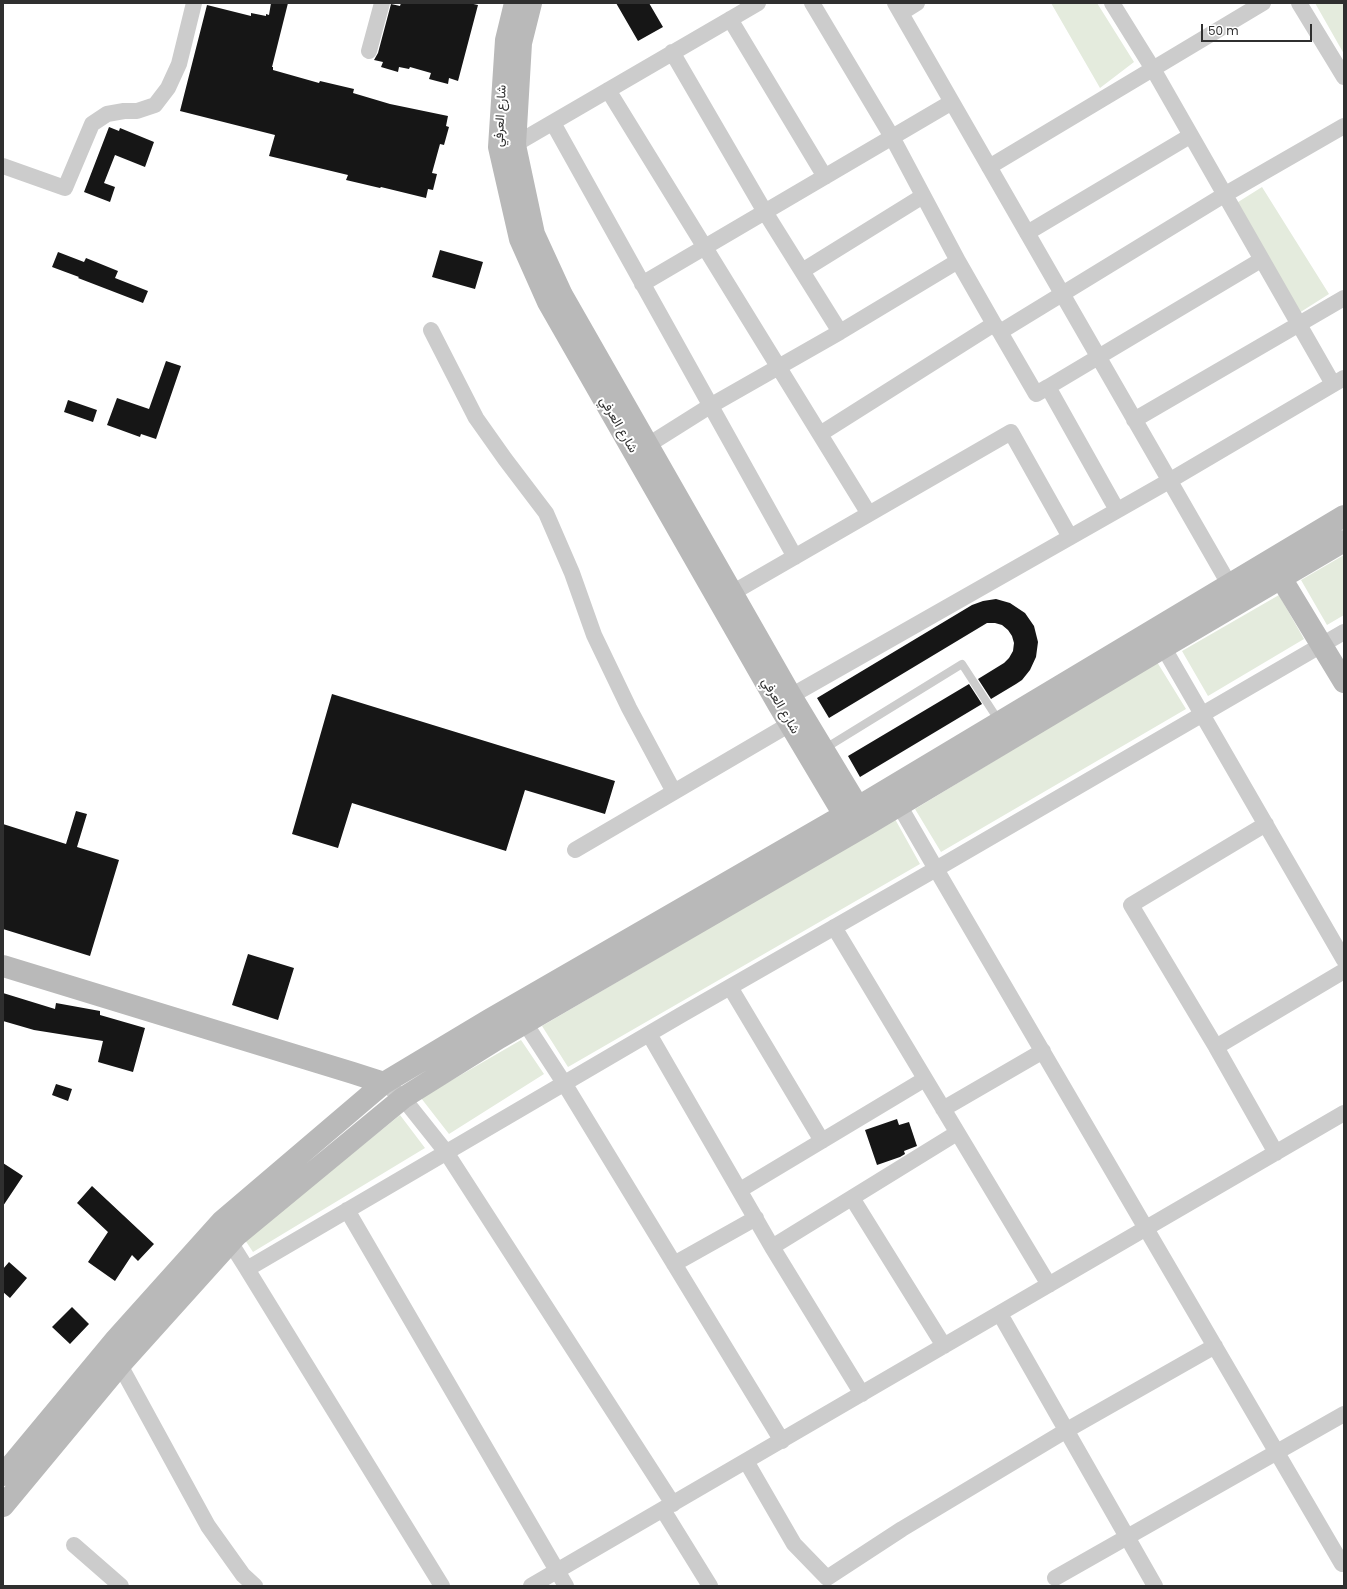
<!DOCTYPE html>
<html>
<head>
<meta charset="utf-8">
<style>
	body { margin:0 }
	#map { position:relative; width:1347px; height:1589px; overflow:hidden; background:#fff; font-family:Poppins,sans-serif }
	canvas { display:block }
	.frame { position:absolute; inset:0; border:4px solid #2f2f2f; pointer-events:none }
	.scale { position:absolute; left:1201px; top:24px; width:111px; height:18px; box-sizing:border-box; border:2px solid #2f2f2f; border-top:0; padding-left:5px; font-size:12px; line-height:14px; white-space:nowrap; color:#2f2f2f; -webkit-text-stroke:3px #fff; paint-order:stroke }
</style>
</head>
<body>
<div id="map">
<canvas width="1347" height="1589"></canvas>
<div class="frame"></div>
<div class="scale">50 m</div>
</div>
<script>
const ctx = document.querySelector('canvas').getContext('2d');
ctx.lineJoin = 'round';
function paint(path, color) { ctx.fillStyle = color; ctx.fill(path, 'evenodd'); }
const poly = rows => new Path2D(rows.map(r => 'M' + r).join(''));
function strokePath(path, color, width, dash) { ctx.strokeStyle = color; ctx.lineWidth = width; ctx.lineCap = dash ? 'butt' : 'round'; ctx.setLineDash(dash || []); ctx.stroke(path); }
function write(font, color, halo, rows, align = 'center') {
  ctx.font = font + ' Poppins,Vazirmatn,sans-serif'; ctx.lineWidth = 4; ctx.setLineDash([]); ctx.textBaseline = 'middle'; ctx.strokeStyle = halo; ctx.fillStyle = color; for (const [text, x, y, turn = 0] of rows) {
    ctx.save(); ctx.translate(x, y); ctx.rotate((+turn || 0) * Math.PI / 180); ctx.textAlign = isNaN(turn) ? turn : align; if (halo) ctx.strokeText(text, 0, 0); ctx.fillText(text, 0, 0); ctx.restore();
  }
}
paint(poly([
	[1051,3,1097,3,1134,62,1100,88],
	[1315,3,1344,3,1344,54],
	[1262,187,1329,294,1299,313,1235,204],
	[1344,555,1344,615,1327,625,1301,580],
	[1279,595,1304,639,1208,696,1182,651],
	[1157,662,1186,709,941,852,915,809],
	[895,819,920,864,568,1067,542,1026],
	[521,1040,544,1074,449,1134,421,1098],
	[400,1115,425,1148,253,1252,245,1240]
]), '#e4ebdd');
paint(poly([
	[271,3,288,3,272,67,273,67,273,70,319,83,320,81,354,89,353,93,390,104,448,116,446,126,449,127,444,145,440,144,432,173,437,174,433,190,428,189,426,198,381,187,380,188,346,180,348,175,269,156,275,135,180,111,207,5,251,16,251,13,266,16,266,14,269,15],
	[401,3,469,3,478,5,458,81,449,78,448,84,429,79,431,73,410,67,409,69,399,67,398,72,381,67,383,62,374,60,378,53,391,4,400,6],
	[616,3,649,3,663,27,638,41],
	[109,127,119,131,120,128,154,142,145,167,115,155,104,183,115,187,110,202,84,192],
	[440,250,483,262,475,289,432,277],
	[58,252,84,262,86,258,118,271,115,278,148,291,143,303,78,278,79,277,52,267],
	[166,361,181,366,156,439,141,434,140,437,107,425,117,398,149,409],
	[68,400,97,410,93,422,64,412],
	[996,599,1010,603,1025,613,1034,626,1038,642,1036,657,1030,670,1022,680,1016,684,991,699,978,679,1004,663,1009,658,1013,651,1014,643,1012,636,1008,630,1002,625,995,623,987,623,829,718,817,698,972,605,983,601],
	[969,684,982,704,860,777,848,756],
	[332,694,615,781,605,814,525,790,506,851,352,803,338,848,292,834],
	[76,811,87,814,77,847,119,860,90,956,3,929,3,824,66,844],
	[248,954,294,968,278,1020,232,1005],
	[3,993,55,1009,56,1003,100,1011,100,1015,145,1028,133,1072,98,1062,103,1041,34,1030,3,1021],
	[56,1084,72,1089,68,1101,52,1095],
	[897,1119,899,1125,909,1122,917,1146,904,1151,905,1154,900,1157,877,1165,865,1130],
	[3,1163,23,1176,3,1206],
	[92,1186,154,1244,138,1261,132,1255,115,1281,88,1262,108,1232,77,1203],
	[9,1262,27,1278,10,1298,3,1292,3,1269],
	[72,1307,89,1324,70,1344,52,1327]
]), '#161616');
strokePath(poly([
	[824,749,962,664,999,721]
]), '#ccc', 8);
strokePath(poly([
	[812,3,892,137,958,261,994,324,1000,332],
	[895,3,1229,584],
	[1112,3,1153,69,1333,384],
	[1299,3,1344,77],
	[901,13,917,3],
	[730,19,825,177],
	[369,51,382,3],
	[672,52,765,212,840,332],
	[608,90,869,514],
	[553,123,795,557],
	[507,149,758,3],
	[3,166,65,188,92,124,107,114,124,111,137,111,155,105,168,88,179,64,194,3],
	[989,167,1263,3],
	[1027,233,1190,136],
	[802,271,923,196],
	[642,284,952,102],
	[431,330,476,418,505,459,546,513,572,573,594,635,629,708,674,792],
	[1048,387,1036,394,1000,332,1224,195,1344,126],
	[1134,420,1344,298],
	[820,434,994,324],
	[648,445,710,406,840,332,958,261],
	[1117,510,1048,387,1261,260],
	[732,593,1011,432,1070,537],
	[1158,638,1344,960],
	[782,701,1169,481,1344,378],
	[899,805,936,869,1344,632],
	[1266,824,1131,905,1216,1047,1276,1153],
	[575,850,790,724],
	[834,927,1049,1285],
	[730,987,822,1141],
	[525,1023,564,1083,782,1441],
	[649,1034,772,1247],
	[1216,1047,1344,971],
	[384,1083,403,1098,446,1152,673,1504],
	[943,1109,1043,1051],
	[740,1190,925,1079],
	[852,1198,944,1346],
	[347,1210,566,1586],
	[230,1242,247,1269,681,1015,936,869,1342,1564],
	[674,1264,756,1218],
	[247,1269,442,1586],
	[1000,1314,1155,1586],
	[120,1365,208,1526,243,1575,255,1586],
	[862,1394,772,1247,957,1133],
	[746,1461,794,1544,827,1578,902,1529,1067,1430,1215,1346],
	[663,1510,710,1586],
	[74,1545,121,1586],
	[1055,1578,1344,1414],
	[531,1586,1344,1113]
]), '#ccc', 16);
strokePath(poly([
	[515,3,506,40,499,147,520,239,548,302,778,704,844,815],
	[531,3,521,43,515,145,534,234,562,295,791,696,858,807],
	[1281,578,1344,682],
	[3,966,353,1073,384,1083],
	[3,1475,116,1339,222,1221,384,1083,489,1020,858,807,1344,516],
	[3,1506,120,1365,237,1235,403,1098,499,1038,868,824,1164,647,1344,541]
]), '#b9b9b9', 22);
write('13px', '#2f2f2f', '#fff', [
	["شارع العرفي",501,116,-87],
	["شارع العرفي",618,425,60],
	["شارع العرفي",780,706,60]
]);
</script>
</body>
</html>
